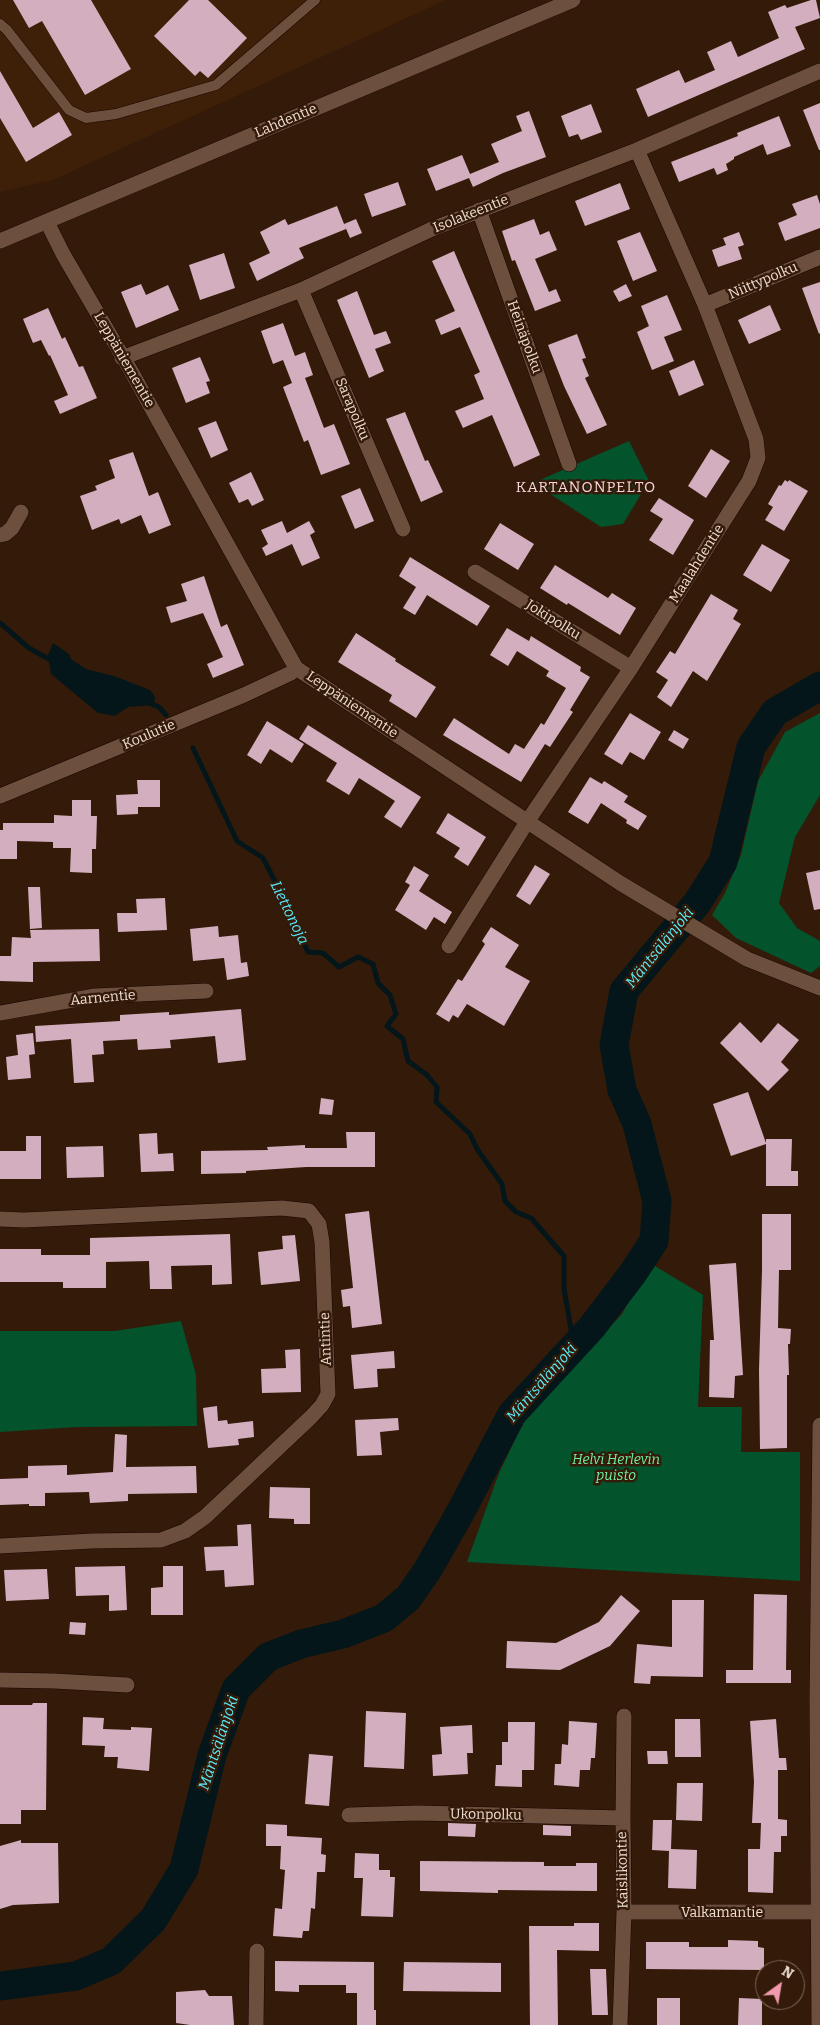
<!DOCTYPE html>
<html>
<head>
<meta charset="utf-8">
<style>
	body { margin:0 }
	#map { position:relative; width:820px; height:2025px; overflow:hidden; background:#341b09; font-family:Bitter,serif }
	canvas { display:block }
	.north { position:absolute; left:755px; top:1960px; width:50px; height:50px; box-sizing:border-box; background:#341b09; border:1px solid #7f695a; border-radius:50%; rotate:32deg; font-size:14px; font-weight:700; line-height:20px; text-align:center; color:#f0ded3 }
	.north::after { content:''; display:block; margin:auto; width:18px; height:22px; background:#f29aad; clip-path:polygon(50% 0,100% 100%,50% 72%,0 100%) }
</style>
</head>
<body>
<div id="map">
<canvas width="820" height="2025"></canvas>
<div class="north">N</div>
</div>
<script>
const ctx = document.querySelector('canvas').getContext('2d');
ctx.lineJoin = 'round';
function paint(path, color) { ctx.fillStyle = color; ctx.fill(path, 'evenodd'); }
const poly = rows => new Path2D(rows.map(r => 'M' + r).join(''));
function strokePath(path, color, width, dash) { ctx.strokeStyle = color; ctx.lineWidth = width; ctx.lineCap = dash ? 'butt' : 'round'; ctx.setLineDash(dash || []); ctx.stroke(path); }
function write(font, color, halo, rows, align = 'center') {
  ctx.font = font + ' Bitter,serif'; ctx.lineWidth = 5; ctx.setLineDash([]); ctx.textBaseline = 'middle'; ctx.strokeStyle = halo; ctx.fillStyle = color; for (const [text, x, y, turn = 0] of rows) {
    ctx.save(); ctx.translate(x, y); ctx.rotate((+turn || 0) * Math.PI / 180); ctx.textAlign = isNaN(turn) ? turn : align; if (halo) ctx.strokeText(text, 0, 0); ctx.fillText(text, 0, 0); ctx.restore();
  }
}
paint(poly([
	[0,0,446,0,53,180,0,192]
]), '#3e1f08');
paint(poly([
	[629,441,649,481,623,524,601,527,533,483],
	[820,713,820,795,795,837,779,903,797,928,820,941,820,966,811,973,736,938,712,915,725,893,741,855,758,781,785,732],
	[650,1263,703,1295,698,1407,742,1407,741,1452,800,1452,800,1581,467,1562,499,1473,528,1413,622,1314],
	[181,1321,196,1375,197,1426,77,1427,0,1432,0,1331,115,1331]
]), '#03532c');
paint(poly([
	[53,643,69,654,71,659,86,669,114,676,150,690,155,697,154,705,128,707,115,716,98,713,51,674,48,655]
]), '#041619');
strokePath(poly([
	[0,623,29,648,54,662],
	[149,703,159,707,166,715],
	[193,748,237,841,263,858,283,897,308,952,323,953,339,967,358,957,373,964,378,983,390,995,396,1014,387,1026,403,1039,408,1061,427,1075,437,1087,436,1102,470,1134,477,1149,502,1184,505,1201,516,1212,531,1218,564,1256,564,1289,574,1346]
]), '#041619', 5);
strokePath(poly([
	[0,1986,76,1976,111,1961,153,1920,184,1869,212,1755,236,1689,268,1657,301,1644,343,1634,384,1618,408,1598,427,1571,460,1513,512,1414,592,1327,633,1273,654,1241,657,1201,637,1124,622,1090,614,1045,624,991,697,903,723,862,751,747,775,712,820,686]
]), '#041619', 29);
paint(poly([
	[13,0,91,0,131,69,85,95,42,21,29,28],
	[189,0,208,0,247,38,208,78,200,71,195,76,154,36],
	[811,0,816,0,820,18,795,27,805,49,648,117,636,89,679,70,685,83,715,70,707,52,731,41,738,57,779,38,768,12,785,5,787,8],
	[0,71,33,128,59,112,72,135,26,162,0,118],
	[820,103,820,150,819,150,803,110],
	[591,104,602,132,581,140,578,134,569,137,561,116],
	[529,111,546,157,503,173,473,187,469,178,436,191,427,169,462,155,470,174,499,162,491,144,522,131,516,116],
	[779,116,791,146,767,155,763,144,734,157,734,159,726,164,728,170,717,175,714,168,679,182,671,162,738,136,737,133],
	[398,182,406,205,372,217,364,194],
	[620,183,630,209,585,226,575,201],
	[817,195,820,204,820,228,785,241,778,223,797,215,792,204],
	[337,206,346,229,299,248,304,258,257,281,249,263,270,253,260,232,285,219,288,225],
	[356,219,362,233,350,238,344,224],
	[534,219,540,235,549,231,557,250,535,259,549,292,556,289,561,301,535,311,515,260,512,261,502,231],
	[640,232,657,271,633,281,617,241],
	[739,232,744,245,738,247,742,259,718,267,712,250,726,245,723,238],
	[454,251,540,455,514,467,492,415,463,428,455,411,484,399,474,375,480,372,460,327,441,335,435,320,455,311,432,261],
	[224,253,235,288,200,300,189,265],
	[820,282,820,333,819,334,802,288],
	[141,284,146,295,168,285,179,310,136,328,121,292],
	[626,284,632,296,619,302,613,291],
	[357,291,374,335,386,331,391,343,375,349,384,371,369,378,337,300],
	[667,295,682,330,664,337,674,361,652,370,637,332,649,326,641,306],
	[770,305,781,330,749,344,738,320],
	[48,308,62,339,65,337,79,367,83,366,97,398,60,414,54,401,68,395,50,355,49,356,41,340,33,343,23,319],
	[283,323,295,356,305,352,313,375,305,378,324,428,334,424,350,464,321,475,308,440,304,442,283,387,292,383,283,360,273,364,261,331],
	[577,334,586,358,582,359,589,376,585,378,607,425,587,434,564,386,548,345],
	[200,357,210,381,206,382,210,393,186,403,172,368],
	[694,360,704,385,679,396,669,371],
	[405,412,425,461,428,460,443,492,421,502,386,419],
	[216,421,228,450,211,458,198,428],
	[711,449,730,461,706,498,688,486],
	[133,452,149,496,158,492,171,525,149,534,141,515,121,524,119,519,92,530,80,496,97,490,95,486,115,478,109,460],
	[251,472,264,500,252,506,248,499,239,503,229,483],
	[785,480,788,482,789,480,808,491,784,531,765,520,773,507,768,504,779,485,781,486],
	[360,488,374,521,355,529,341,496],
	[659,498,694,520,673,555,649,540,663,519,650,511],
	[282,521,287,533,309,521,315,532,310,535,320,558,302,566,292,544,266,556,262,548,268,544,261,530],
	[500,523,534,544,518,570,484,549],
	[762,544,790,560,771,592,743,575],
	[410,557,490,606,477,626,427,595,415,615,403,608,416,587,399,576],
	[555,565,608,598,612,593,636,608,620,635,568,603,567,605,540,588],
	[204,576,221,627,227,624,244,665,213,678,207,664,223,657,203,613,171,623,166,607,187,601,181,584],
	[711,594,738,610,733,619,741,624,707,681,693,671,671,707,657,697,668,680,656,672,670,651,675,654],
	[507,628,529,641,531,636,581,667,580,671,590,677,570,710,573,712,569,718,550,747,545,744,521,782,443,735,454,718,509,754,515,744,524,749,541,723,544,725,566,688,546,676,549,671,517,651,508,666,490,655],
	[356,633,396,659,395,661,436,687,416,718,389,701,392,695,338,662],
	[630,713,661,732,644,760,630,752,622,765,604,754],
	[267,721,304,744,292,763,270,749,261,764,247,755],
	[308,725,421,797,401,828,384,817,395,801,359,778,349,795,326,781,337,763,299,739],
	[674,730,689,739,683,749,668,740],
	[590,777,602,784,604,781,628,796,624,802,647,816,638,830,626,823,627,820,601,803,588,824,568,812],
	[137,780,160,780,160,807,138,807,138,814,117,815,116,795,138,794],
	[72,800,91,800,91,816,97,816,96,849,92,849,92,873,70,872,71,848,53,848,53,842,17,841,17,859,0,859,0,830,3,830,3,823,54,823,54,815,72,816],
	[448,813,486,837,468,866,454,857,460,848,436,833],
	[535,865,550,874,530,905,516,896],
	[414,866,429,875,419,891,452,912,445,924,434,917,426,930,395,910,410,885,405,882],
	[820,870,820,909,814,910,806,873],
	[28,887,40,887,42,928,30,929],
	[165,898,167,930,118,932,117,913,137,913,136,899],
	[218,926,219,937,238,935,241,963,247,962,249,976,227,980,224,958,193,961,190,929],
	[491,927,519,945,505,967,530,981,504,1026,467,1004,458,1018,453,1015,449,1022,436,1014,458,979,462,981,485,944,482,941],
	[99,929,100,961,33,962,33,982,0,981,0,956,11,956,12,937,31,938,30,930],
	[241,1009,246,1060,218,1063,215,1036,170,1040,171,1048,138,1050,137,1039,103,1041,104,1054,92,1055,94,1082,74,1083,71,1039,36,1042,35,1026,120,1021,120,1015,169,1012,169,1015],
	[740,1022,761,1043,778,1023,799,1040,781,1062,789,1070,768,1091,720,1043],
	[33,1033,35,1054,29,1055,31,1078,8,1080,6,1057,18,1055,16,1035],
	[748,1092,766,1143,766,1139,792,1139,791,1171,798,1171,798,1186,766,1186,766,1144,731,1156,713,1104],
	[321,1098,334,1100,332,1115,319,1114],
	[346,1132,375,1132,375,1167,306,1167,246,1171,246,1173,201,1174,201,1151,268,1150,267,1147,305,1145,305,1148,347,1148],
	[157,1133,158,1154,173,1153,174,1171,141,1172,139,1134],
	[26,1136,41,1136,41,1179,0,1179,0,1151,26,1151],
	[103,1146,104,1177,67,1178,66,1147],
	[369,1211,382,1324,352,1328,350,1306,343,1307,341,1290,353,1288,345,1214],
	[762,1214,791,1214,791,1270,779,1270,778,1328,791,1329,790,1344,788,1344,789,1375,787,1375,787,1448,760,1449,759,1370,762,1270],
	[230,1234,232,1284,212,1285,212,1265,171,1266,172,1289,150,1289,149,1261,106,1262,106,1288,63,1288,63,1282,0,1282,0,1249,41,1249,41,1255,90,1255,90,1238],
	[295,1235,300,1281,261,1285,258,1252,283,1249,282,1236],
	[736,1263,743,1375,735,1376,734,1398,709,1397,710,1340,714,1340,709,1265],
	[300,1349,301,1392,262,1393,261,1369,286,1368,285,1350],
	[394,1351,395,1368,377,1369,378,1387,354,1389,351,1355],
	[217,1406,218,1421,227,1420,228,1424,253,1421,254,1437,238,1439,239,1445,208,1448,203,1408],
	[398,1418,399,1430,380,1432,382,1455,357,1456,355,1420],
	[115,1434,127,1435,126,1467,196,1466,197,1493,128,1494,128,1501,90,1503,89,1492,45,1493,45,1506,29,1506,29,1504,0,1505,0,1479,28,1478,28,1466,67,1465,67,1475,113,1472],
	[270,1487,310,1488,310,1524,294,1524,294,1519,269,1518],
	[251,1524,254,1585,225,1587,224,1570,206,1571,204,1547,238,1546,237,1525],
	[125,1566,127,1610,109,1611,109,1595,76,1596,75,1567],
	[163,1566,183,1566,183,1615,151,1615,151,1588,163,1587],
	[47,1569,49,1599,6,1601,4,1570],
	[754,1594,787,1595,786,1670,791,1670,791,1683,726,1683,726,1670,753,1670],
	[621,1595,640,1611,610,1646,560,1670,506,1668,507,1641,556,1643,599,1622],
	[672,1600,704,1600,703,1677,651,1676,650,1684,634,1683,637,1644,672,1647],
	[70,1622,86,1623,85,1635,69,1634],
	[33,1703,47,1703,46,1810,21,1810,21,1824,0,1824,0,1705,32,1705],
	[366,1711,406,1713,404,1769,364,1767],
	[83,1717,104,1718,103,1729,131,1730,131,1727,152,1728,149,1771,117,1768,118,1757,104,1757,105,1746,82,1745],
	[675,1719,700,1719,701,1757,675,1757],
	[776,1719,779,1758,786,1758,787,1770,778,1770,778,1819,787,1820,787,1836,781,1836,781,1852,774,1852,773,1893,748,1892,748,1849,760,1849,761,1823,752,1823,754,1782,750,1721],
	[569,1721,597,1723,595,1758,591,1758,590,1770,580,1770,579,1787,554,1785,555,1764,561,1764,562,1744,568,1745],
	[508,1722,535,1722,534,1770,522,1770,522,1787,495,1786,496,1765,502,1765,502,1742,508,1742],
	[472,1725,473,1753,467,1753,468,1774,433,1776,432,1755,442,1754,440,1727],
	[647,1751,667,1751,668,1764,648,1764],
	[309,1754,333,1756,329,1806,305,1804],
	[677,1783,703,1783,702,1821,676,1820],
	[653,1820,672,1820,671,1849,697,1850,696,1889,668,1888,669,1851,652,1850],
	[448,1823,476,1824,475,1837,448,1836],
	[266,1824,287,1825,287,1836,322,1838,321,1854,326,1855,325,1872,317,1872,315,1909,311,1908,309,1931,303,1931,302,1938,273,1936,275,1908,282,1909,285,1870,280,1869,281,1846,266,1846],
	[543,1825,571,1826,571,1836,543,1835],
	[21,1840,21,1843,58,1843,59,1903,13,1905,0,1909,0,1846],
	[355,1853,379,1854,379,1870,390,1870,390,1877,395,1877,393,1917,361,1916,363,1878,354,1878],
	[420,1861,544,1862,544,1866,576,1866,576,1863,597,1863,597,1891,498,1890,498,1893,420,1891],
	[574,1923,599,1923,599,1951,557,1950,558,2025,530,2025,529,1926,574,1926],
	[728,1940,758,1941,758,1947,764,1948,764,1970,646,1969,646,1942,689,1942,689,1947,728,1947],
	[275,1961,374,1962,374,2010,376,2010,376,2025,357,2025,357,1993,346,1993,346,1985,299,1985,299,1992,275,1991],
	[404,1962,501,1963,501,1992,403,1991],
	[590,1969,606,1969,608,2015,592,2015],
	[205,1990,209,1996,232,1996,234,2025,190,2025,176,2023,176,1992],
	[657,1998,680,1998,680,2025,657,2025],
	[739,1998,762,1999,762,2025,738,2025]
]), '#d3aebf');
const lane = poly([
	[0,24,7,30,69,110,86,118,116,114,216,85,315,0]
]);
const street = poly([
	[479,210,569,464],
	[47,222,63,254,131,371,296,668,620,883,747,959,820,988],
	[301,290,403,529],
	[705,305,820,257],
	[122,358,301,290,432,229,637,150,820,71],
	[0,535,5,534,12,528,21,512],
	[475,572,631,668],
	[0,796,244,695,291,673,296,668],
	[449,946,527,822,631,668,749,481,758,458,756,439,705,305,637,150],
	[0,1013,95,996,206,991],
	[0,1219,24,1220,282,1208,309,1211,319,1224,322,1242,328,1394,322,1405,311,1417,205,1517,185,1531,161,1540,92,1541,0,1546],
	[0,1680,54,1681,127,1685],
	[349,1815,418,1813,623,1818],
	[624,1912,820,1912],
	[256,2025,257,1951],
	[620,2025,624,1912,623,1818,624,1716],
	[819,2025,817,1700,820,1425]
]);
const secondary = poly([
	[0,241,573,0]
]);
strokePath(lane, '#1a0500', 11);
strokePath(street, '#1a0500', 16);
strokePath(secondary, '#1a0500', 16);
strokePath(lane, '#6c4f3d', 10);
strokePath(street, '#6c4f3d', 15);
strokePath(secondary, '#6c4f3d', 15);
write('14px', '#f0ded3', '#341b09', [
	["Lahdentie",286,121,-23],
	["Isolakeentie",471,214,-22],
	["Niittypolku",763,281,-23],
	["Heinäpolku",524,337,70],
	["Leppäniementie",124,360,60],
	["Sarapolku",352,409,67],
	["Maalahdentie",697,564,-58],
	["Jokipolku",553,620,32],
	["Leppäniementie",352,705,34],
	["Koulutie",149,735,-23],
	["Aarnentie",103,998,-5],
	["Antintie",326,1339,-92],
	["Ukonpolku",486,1815,1],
	["Kaislikontie",623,1870,-91],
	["Valkamantie",722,1913]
]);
write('italic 14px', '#70efa2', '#341b09', [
	["Helvi Herlevin",616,1460],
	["puisto",616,1476]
]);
ctx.letterSpacing = '1px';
write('15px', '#f7d4da', '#341b09', [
	["KARTANONPELTO",586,488]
]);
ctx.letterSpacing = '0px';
write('italic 15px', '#59edfe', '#341b09', [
	["Liettonoja",289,913,64],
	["Mäntsälänjoki",660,948,-51],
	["Mäntsälänjoki",542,1383,-49],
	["Mäntsälänjoki",219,1743,-72]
]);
</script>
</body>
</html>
